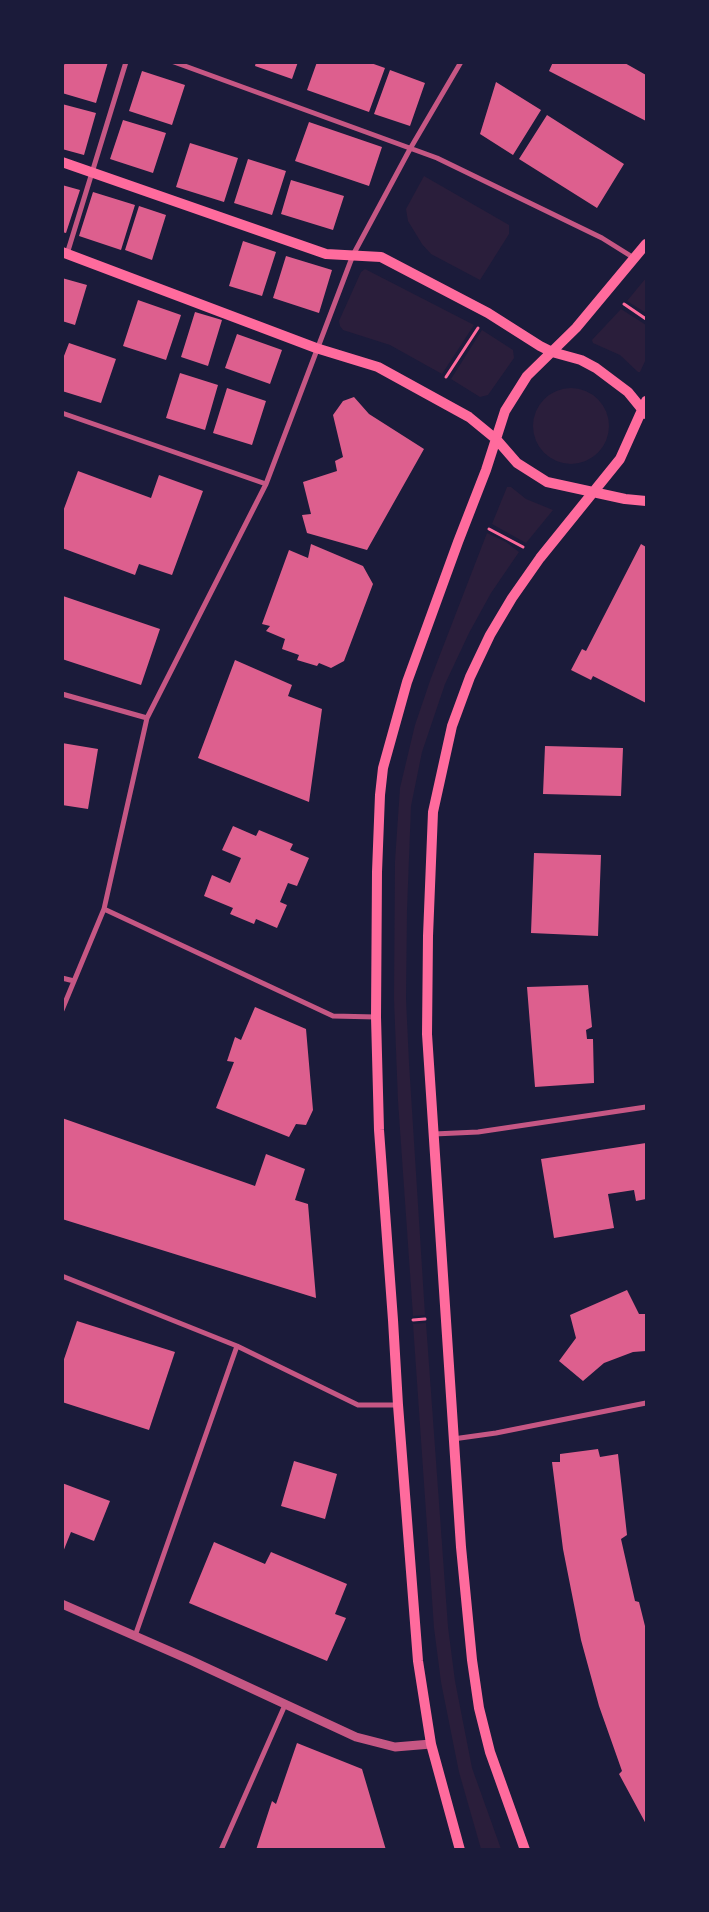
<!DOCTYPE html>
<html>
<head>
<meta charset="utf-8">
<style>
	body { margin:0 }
	#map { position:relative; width:709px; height:1912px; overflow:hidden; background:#1b1b3a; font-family:"Varela Round",sans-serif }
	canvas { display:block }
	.frame { position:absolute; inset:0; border:64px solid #1b1b3a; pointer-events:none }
</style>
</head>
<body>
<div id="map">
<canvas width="709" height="1912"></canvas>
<div class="frame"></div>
</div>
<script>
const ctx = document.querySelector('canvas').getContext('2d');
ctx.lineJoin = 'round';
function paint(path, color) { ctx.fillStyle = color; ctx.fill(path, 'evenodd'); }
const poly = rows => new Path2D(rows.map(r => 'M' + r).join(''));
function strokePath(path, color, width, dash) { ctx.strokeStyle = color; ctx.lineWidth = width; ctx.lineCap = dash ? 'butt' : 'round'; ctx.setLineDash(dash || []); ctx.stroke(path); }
paint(poly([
	[424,176,509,225,509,234,480,280,431,254,422,244,408,221,406,209],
	[365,269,474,325,442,374,390,345,343,330,340,326,339,321,361,272],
	[646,278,646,313,627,301],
	[621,309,646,325,646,359,640,372,638,372,620,355,593,343,592,340],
	[482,330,513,350,514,358,488,395,480,397,451,379],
	'533 426a38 38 0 1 1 76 0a38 38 0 1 1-76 0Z',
	[507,487,511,487,526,499,553,510,526,543,492,524],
	[487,533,506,542,519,552,491,593,469,633,445,684,422,752,411,806,407,910,406,999,409,1063,425,1315,413,1316,398,1101,394,999,395,861,400,788,415,725,431,678],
	[426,1323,448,1627,455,1681,472,1768,501,1849,481,1849,459,1772,441,1682,434,1628,413,1324]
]), '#2a1e3b');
paint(poly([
	[65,62,108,62,96,103,62,93,62,72],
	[256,62,298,62,292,79,255,66],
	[317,62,368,62,385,68,369,112,307,90],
	[553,62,623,62,646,75,646,121,549,71],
	[390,70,425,83,410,126,374,114],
	[142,71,185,85,172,125,129,111],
	[496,82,541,110,513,155,480,134],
	[62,104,96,113,84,155,62,149],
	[547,115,624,164,597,208,519,159],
	[123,120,166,133,153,173,110,159],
	[309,122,382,147,369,186,295,161],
	[190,143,238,158,224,202,176,187],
	[248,159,286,171,272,215,234,203],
	[291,180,344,196,333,230,281,214],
	[62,185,80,190,66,233,62,232],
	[93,192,135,205,121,250,79,236],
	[139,206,166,215,152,260,125,250],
	[243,241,276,252,262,296,229,286],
	[286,256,332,270,319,313,273,298],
	[62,278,87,285,75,325,62,321],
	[138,300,181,315,166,360,123,346],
	[195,312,222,320,208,366,181,357],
	[237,334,282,350,270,384,225,368],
	[69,343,116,359,101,403,62,391,62,361],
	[180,373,218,385,205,430,166,418],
	[227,388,266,401,252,445,213,433],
	[354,397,369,414,424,449,367,550,307,533,302,515,311,514,303,482,337,471,335,461,343,457,333,415,343,401],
	[78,471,151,498,159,475,203,491,172,575,139,564,135,575,62,548,62,514],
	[311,544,363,566,373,584,344,661,331,668,319,663,317,666,297,660,299,655,282,649,285,639,266,631,270,626,262,624,289,550,308,558],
	[641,544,646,547,646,703,593,676,591,680,571,670,582,649,586,651],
	[63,596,160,629,141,685,62,659],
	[235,660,292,685,288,696,322,709,309,802,198,758],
	[62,743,98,749,88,809,62,805],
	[545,746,623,748,621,796,543,794],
	[233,826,256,836,259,830,293,844,290,850,309,858,297,886,288,883,280,902,287,905,277,928,256,919,254,924,230,914,233,908,204,896,212,875,230,883,241,858,222,850],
	[534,853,601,855,598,936,531,933],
	[588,985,592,1027,586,1030,587,1039,593,1039,594,1083,535,1087,527,987],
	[255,1007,306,1029,313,1110,306,1125,296,1124,289,1137,216,1108,234,1062,227,1061,235,1037,241,1040],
	[62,1118,255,1186,266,1154,305,1169,295,1200,308,1204,316,1298,62,1219],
	[646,1143,646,1199,636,1201,634,1190,608,1194,614,1228,554,1238,541,1159],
	[627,1290,639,1314,646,1314,646,1351,633,1352,604,1363,583,1381,559,1361,576,1338,570,1315],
	[77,1321,175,1352,149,1430,62,1402,62,1365],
	[598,1449,600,1457,618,1454,627,1535,621,1539,635,1601,639,1602,646,1630,646,1824,619,1774,622,1771,599,1706,581,1640,563,1549,552,1462,560,1462,560,1454],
	[294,1461,337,1474,325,1519,281,1506],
	[62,1483,110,1501,94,1541,71,1532,63,1552],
	[214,1542,265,1564,271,1552,347,1584,335,1614,346,1618,327,1661,189,1603],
	[297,1743,362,1769,386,1850,256,1850,272,1801,276,1804]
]), '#dd5f8e');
strokePath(poly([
	[624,304,646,319],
	[446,377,478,328],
	[489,529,523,547],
	[413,1320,425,1319]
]), '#ff6b9d', 3);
strokePath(poly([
	[174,62,437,158,602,238,634,258],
	[67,254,126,62],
	[62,413,266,484],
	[62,694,147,718],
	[104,909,333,1016,376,1017],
	[62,978,74,981],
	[62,1010,104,909,147,718,266,484,353,255,410,149,461,62],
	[434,1134,478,1132,646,1107],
	[62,1276,237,1346,358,1405,398,1405],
	[453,1439,496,1433,646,1403],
	[135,1636,237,1346],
	[221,1850,285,1705]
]), '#c65784', 5);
strokePath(poly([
	[62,1604,190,1660,356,1737,395,1747,431,1744]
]), '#c65784', 9);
strokePath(poly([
	[62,162,326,254,381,257,488,313,540,346,552,352,581,360,596,368,628,392,646,414],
	[62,252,316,348,378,367,469,417,497,440,517,463,547,482,625,499,646,501],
	[460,1850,431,1744,418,1661,398,1405,393,1320,379,1130,376,1017,377,872,380,795,383,768,407,682,458,542,486,470,505,411,527,376,576,328,646,244],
	[525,1850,490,1752,479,1708,472,1660,461,1547,427,1034,428,936,433,812,452,726,470,677,490,635,512,598,540,558,620,459,646,401]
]), '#ff6b9d', 10);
</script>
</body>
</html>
